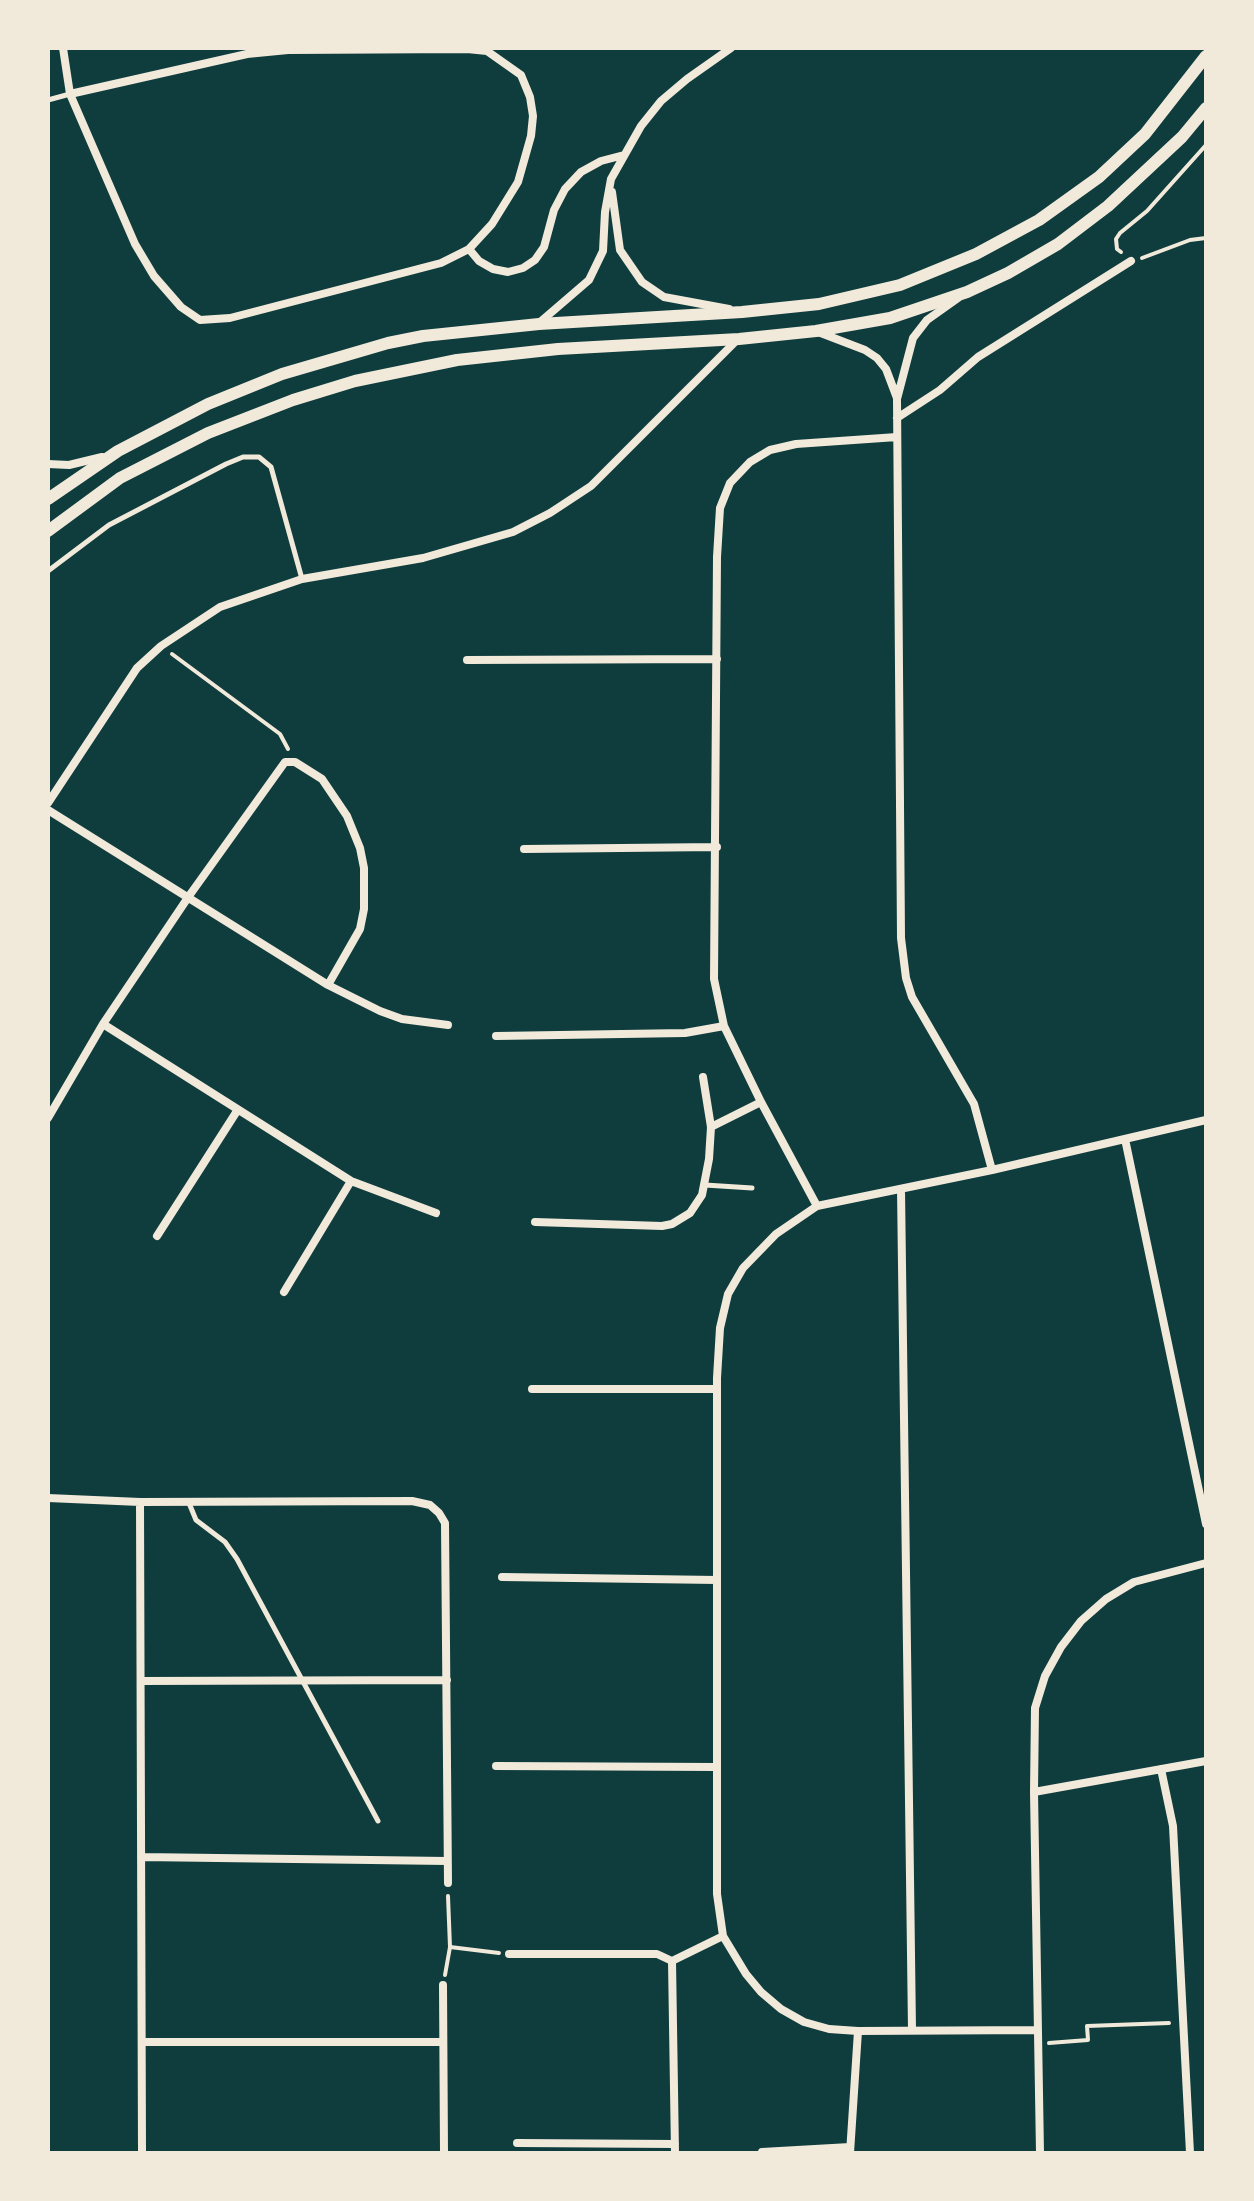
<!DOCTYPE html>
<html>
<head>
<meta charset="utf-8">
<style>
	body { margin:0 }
	#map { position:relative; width:1254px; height:2201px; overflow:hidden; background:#0f3d3e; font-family:"Golos Text",sans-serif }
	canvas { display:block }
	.frame { position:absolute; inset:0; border:50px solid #f1e9da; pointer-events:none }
</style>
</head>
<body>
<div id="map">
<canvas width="1254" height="2201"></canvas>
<div class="frame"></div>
</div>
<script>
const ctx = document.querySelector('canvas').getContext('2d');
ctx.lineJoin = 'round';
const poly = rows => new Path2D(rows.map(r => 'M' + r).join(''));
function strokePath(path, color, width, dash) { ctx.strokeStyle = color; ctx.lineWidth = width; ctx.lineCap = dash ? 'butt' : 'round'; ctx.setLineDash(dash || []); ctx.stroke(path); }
strokePath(poly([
	[1121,252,1117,249,1116,239,1120,233,1147,211,1206,145],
	[1142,258,1190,240,1206,238],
	[172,654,280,734,288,749],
	[450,1947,499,1953],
	[445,1975,450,1947,448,1896],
	[1049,2043,1088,2040,1087,2026,1169,2023]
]), '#f1e9da', 4);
strokePath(poly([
	[48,100,70,94],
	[48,571,109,525,226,464,243,457,259,457,271,467,302,579],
	[705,1185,752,1188],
	[189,1503,196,1520,225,1542,237,1559,378,1821]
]), '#f1e9da', 5);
strokePath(poly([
	[63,48,70,94,135,244,154,276,181,307,200,320,230,318,441,263,469,249,492,224,518,182,531,136,533,116,530,97,521,75,487,51,467,49,288,50,247,54,70,94],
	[612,192,620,250,642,282,664,297,729,309],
	[469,249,479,261,493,269,508,272,523,268,535,260,544,247,554,210,565,189,581,172,601,161,624,155],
	[958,298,927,320,913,338,897,399,901,938,906,978,912,997,974,1104,992,1170],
	[539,323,589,280,603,251,605,212,611,179,641,126,661,101,687,79,731,48],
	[818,332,865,350,877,358,886,369,897,398],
	[897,418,940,390,978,357,1131,261],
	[48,464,69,465,102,457],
	[467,660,717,659],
	[48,803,137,668,161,646,220,607,302,579,423,558,513,532,550,513,591,486,738,339],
	[48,810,328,985,380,1011,402,1019,448,1025],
	[524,849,717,847],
	[103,1024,351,1181,436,1213],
	[496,1036,685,1033,724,1026],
	[48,1118,103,1024,189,896,285,762,295,762,322,779,347,816,360,848,364,868,364,909,360,929,328,985],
	[711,1127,761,1102],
	[1125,1139,1206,1524],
	[901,1189,912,2030],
	[817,1206,761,1102,724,1026,714,979,717,557,720,508,730,483,750,462,770,450,796,444,897,437],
	[535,1222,662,1226,672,1224,690,1213,702,1195,709,1159,711,1127,703,1077],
	[157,1236,237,1111],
	[284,1292,351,1181],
	[532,1389,717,1389],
	[48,1498,140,1502,412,1501,430,1505,439,1513,445,1523,448,1883],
	[140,1502,142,2153],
	[502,1577,717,1580],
	[141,1681,447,1680],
	[496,1766,717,1767],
	[1161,1769,1173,1826,1190,2153],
	[1034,1792,1206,1761],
	[141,1857,447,1861],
	[509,1954,657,1954,672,1961],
	[443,1985,444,2153],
	[1038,2030,858,2031,829,2029,804,2022,781,2009,761,1992,746,1974,723,1936,717,1894,717,1378,720,1328,728,1294,743,1268,776,1234,817,1206,992,1170,1206,1120],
	[142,2042,443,2042],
	[517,2143,675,2144],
	[762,2152,850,2147],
	[675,2153,672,1961,723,1936],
	[850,2153,858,2031],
	[1040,2153,1034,1792,1035,1708,1045,1676,1061,1647,1081,1621,1106,1599,1134,1582,1206,1563]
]), '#f1e9da', 8);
strokePath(poly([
	[48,499,118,451,208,404,282,374,388,343,423,336,539,324,742,312,819,304,900,285,976,254,1039,220,1099,177,1145,134,1206,56],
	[48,531,120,478,208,433,293,400,355,381,457,360,558,349,739,339,816,331,890,318,967,292,1008,273,1058,244,1108,206,1182,137,1206,108]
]), '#f1e9da', 12);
</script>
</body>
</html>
